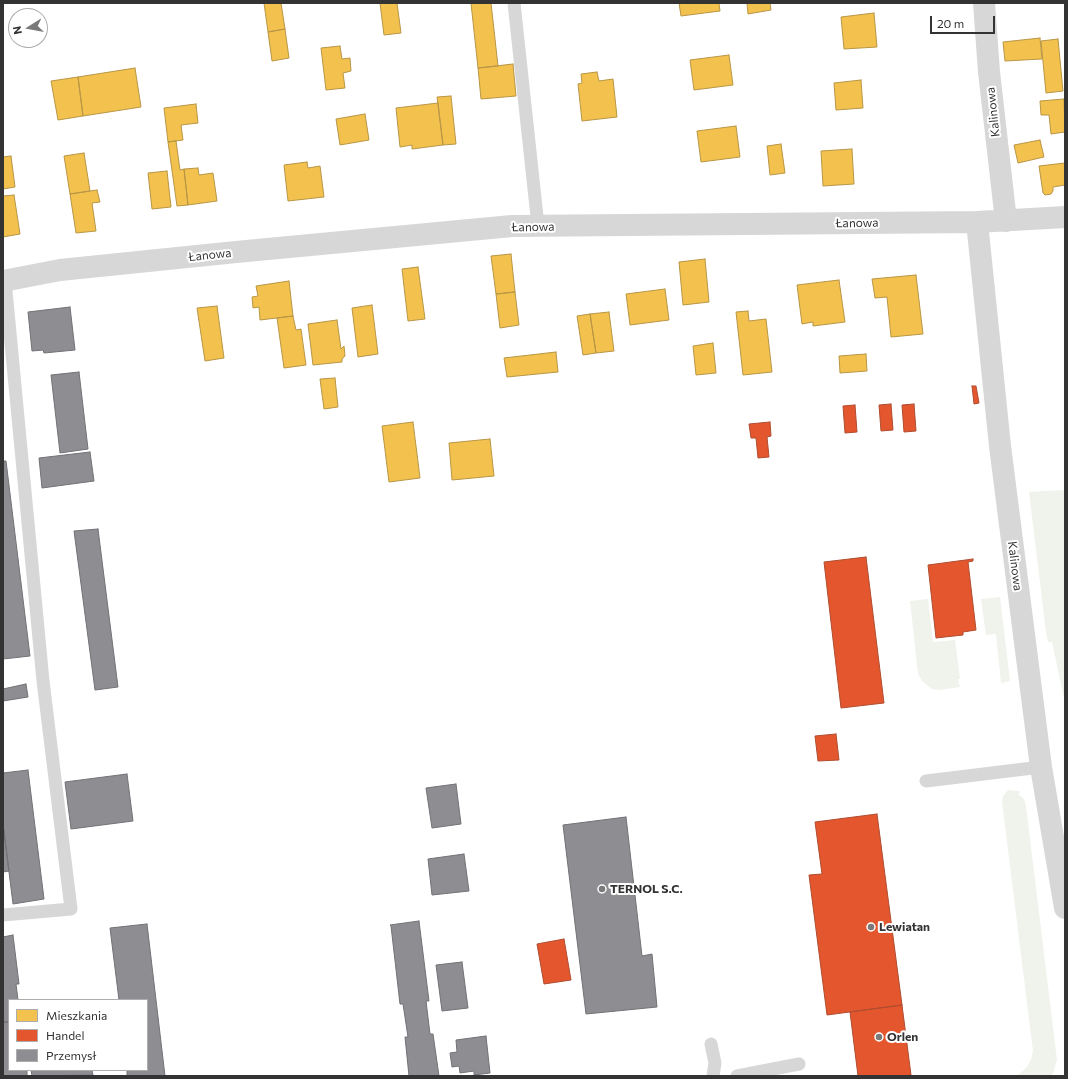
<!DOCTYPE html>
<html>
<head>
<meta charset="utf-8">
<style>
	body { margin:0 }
	#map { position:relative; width:1068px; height:1079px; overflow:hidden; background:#fff; font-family:Commissioner,sans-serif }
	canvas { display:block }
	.frame { position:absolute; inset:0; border:4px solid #333; pointer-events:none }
	.legend { position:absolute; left:8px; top:999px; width:140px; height:72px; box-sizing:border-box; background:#fff; border:1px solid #adadad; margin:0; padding:5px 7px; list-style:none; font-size:12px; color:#333 }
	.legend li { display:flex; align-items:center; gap:8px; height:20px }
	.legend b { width:20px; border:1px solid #adadad }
	.north { position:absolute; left:8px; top:8px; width:40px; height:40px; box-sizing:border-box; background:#fff; border:1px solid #adadad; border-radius:50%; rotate:259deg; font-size:11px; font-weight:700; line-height:16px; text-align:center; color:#333 }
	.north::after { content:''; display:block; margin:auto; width:14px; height:18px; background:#7a7a7a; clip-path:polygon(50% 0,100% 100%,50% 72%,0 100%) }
	.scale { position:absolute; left:930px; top:16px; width:65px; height:18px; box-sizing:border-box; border:2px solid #333; border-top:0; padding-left:5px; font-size:12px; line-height:14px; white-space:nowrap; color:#333; -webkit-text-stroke:3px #fff; paint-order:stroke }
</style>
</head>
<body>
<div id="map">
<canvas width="1068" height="1079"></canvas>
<div class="frame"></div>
<ul class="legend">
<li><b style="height:11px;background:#f2c14e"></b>Mieszkania</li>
<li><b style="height:11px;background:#e4572e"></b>Handel</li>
<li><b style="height:11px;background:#8d8d92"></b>Przemysł</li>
</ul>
<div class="north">N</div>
<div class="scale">20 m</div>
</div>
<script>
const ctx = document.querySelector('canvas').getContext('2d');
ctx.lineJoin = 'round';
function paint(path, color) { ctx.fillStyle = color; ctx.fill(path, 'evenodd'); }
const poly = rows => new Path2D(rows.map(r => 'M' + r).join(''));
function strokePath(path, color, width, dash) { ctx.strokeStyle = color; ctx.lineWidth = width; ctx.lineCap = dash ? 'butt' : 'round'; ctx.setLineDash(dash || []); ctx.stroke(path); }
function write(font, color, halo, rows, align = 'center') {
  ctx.font = font + ' Commissioner,sans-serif'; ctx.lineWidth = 4; ctx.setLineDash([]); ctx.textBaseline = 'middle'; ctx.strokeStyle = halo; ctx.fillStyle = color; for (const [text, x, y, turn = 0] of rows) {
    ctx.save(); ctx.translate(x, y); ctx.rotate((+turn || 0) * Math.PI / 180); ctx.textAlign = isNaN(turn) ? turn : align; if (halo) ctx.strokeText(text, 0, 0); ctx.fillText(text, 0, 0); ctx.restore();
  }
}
paint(poly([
	[1065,490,1065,703,1052,642,1048,642,1046,632,1029,492],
	[1000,597,1010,681,1001,683,996,634,986,635,981,599],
	[928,599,933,642,955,640,960,679,958,679,960,687,940,690,932,689,922,681,918,674,910,601],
	[1008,790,1019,791,1020,793,1018,794,1024,799,1026,806,1057,1060,1053,1073,1050,1076,1012,1076,1018,1075,1027,1067,1031,1060,1033,1051,1002,802,1003,796]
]), '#eff3ec');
const homes = poly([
	[264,3,281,3,285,29,268,32,264,3],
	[380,3,397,3,401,33,384,35,380,3],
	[471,3,491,3,498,66,478,68,471,3],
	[679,3,719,3,720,11,681,16,679,3],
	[747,3,770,3,771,10,748,14,747,3],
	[874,13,877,47,844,49,841,17,874,13],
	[285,29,289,58,272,61,268,32,285,29],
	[1040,38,1042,59,1005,61,1003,42,1040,38],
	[1058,39,1063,91,1046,93,1041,41,1058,39],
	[340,46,342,59,350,58,351,71,343,73,345,88,326,90,321,48,340,46],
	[729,55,733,85,694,90,690,60,729,55],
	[513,64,516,96,481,99,478,68,513,64],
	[135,68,141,107,83,116,78,77,135,68],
	[597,72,599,81,613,79,617,117,582,121,578,84,582,83,581,74,597,72],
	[78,77,83,116,58,120,51,81,78,77],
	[861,80,863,108,836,110,834,83,861,80],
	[451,96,456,144,443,145,437,97,451,96],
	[1064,99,1065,132,1051,134,1049,115,1041,115,1040,101,1064,99],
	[438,103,443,145,412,149,412,145,400,147,396,108,438,103],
	[196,104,198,123,181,125,183,140,168,142,164,108,196,104],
	[365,114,369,140,340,145,336,119,365,114],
	[736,126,740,157,701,162,697,131,736,126],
	[1040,140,1044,157,1018,163,1014,145,1040,140],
	[176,141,180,170,184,169,188,205,177,206,168,142,176,141],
	[781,144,785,173,770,175,767,146,781,144],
	[852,149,854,184,823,186,821,151,852,149],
	[84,153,90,191,70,194,64,156,84,153],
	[11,156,15,187,3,189,3,157,11,156],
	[307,162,308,168,320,166,324,197,288,201,284,165,307,162],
	[1065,163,1065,185,1053,187,1053,191,1051,194,1045,195,1043,193,1039,166,1065,163],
	[198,168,199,175,213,173,217,201,188,205,184,169,198,168],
	[167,171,171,207,152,209,148,173,167,171],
	[97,190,100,202,92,203,96,231,76,233,70,194,97,190],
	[14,195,20,234,3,237,3,196,14,195],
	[511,254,515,292,496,294,491,256,511,254],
	[705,259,709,302,683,305,679,262,705,259],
	[418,267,425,319,408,321,402,269,418,267],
	[916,275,923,334,891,337,887,297,875,298,872,279,916,275],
	[839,280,845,322,813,326,813,322,802,324,797,285,839,280],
	[289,281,293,316,260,320,259,307,253,308,252,297,258,296,256,286,289,281],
	[665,289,669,320,630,325,626,294,665,289],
	[515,292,519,325,500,328,496,294,515,292],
	[372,305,378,354,358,357,352,308,372,305],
	[217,306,224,358,205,361,197,308,217,306],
	[748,311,749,321,766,319,772,372,743,375,736,312,748,311],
	[609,312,614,351,596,353,590,314,609,312],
	[590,314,596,353,583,355,577,316,590,314],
	[293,316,296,330,301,329,306,365,284,368,277,318,293,316],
	[337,320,341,349,344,346,345,356,342,359,342,362,313,365,308,324,337,320],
	[713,343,716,373,696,375,693,346,713,343],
	[556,352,558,372,507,377,504,358,556,352],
	[866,354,867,371,840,373,839,356,866,354],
	[335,378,338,407,324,409,320,379,335,378],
	[413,422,420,478,389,482,382,426,413,422],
	[490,439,494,476,452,480,449,443,490,439]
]);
paint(homes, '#f2c14e');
strokePath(homes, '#b99646', 1);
const shops = poly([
	[972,386,976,386,979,403,974,404,972,386],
	[891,404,893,430,881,431,879,405,891,404],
	[914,404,916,431,904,432,902,405,914,404],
	[855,405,857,432,845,433,843,406,855,405],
	[770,422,771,436,767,437,769,457,758,458,756,438,751,438,749,424,770,422],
	[866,557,884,703,841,708,824,562,866,557],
	[973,559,973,561,968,562,976,630,963,632,963,635,936,638,928,565,973,559],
	[836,734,839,760,818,761,815,736,836,734],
	[877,814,902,1005,827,1015,809,875,822,874,815,822,877,814],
	[564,939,571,980,544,984,537,944,564,939],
	[902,1005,911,1075,900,1076,858,1076,850,1012,902,1005]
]);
paint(shops, '#e4572e');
strokePath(shops, '#af4c30', 1);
const industry = poly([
	[70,307,75,350,44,353,43,350,32,351,28,312,70,307],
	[79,372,88,449,60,453,51,375,79,372],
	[90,452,94,481,42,488,39,458,90,452],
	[3,461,6,461,30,656,3,659,3,461],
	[98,529,118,687,95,690,74,531,98,529],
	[26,684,28,697,3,701,3,689,26,684],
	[28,770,44,899,13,904,3,824,3,773,28,770],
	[127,774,133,821,71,829,65,782,127,774],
	[456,784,461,824,432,828,426,788,456,784],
	[626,817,642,956,652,954,657,1007,586,1014,563,825,626,817],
	[3,824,9,871,3,872,3,824],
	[464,854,469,891,432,895,428,859,464,854],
	[419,921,429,1001,426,1001,430,1034,433,1034,439,1076,409,1076,405,1037,408,1037,403,1004,400,1004,391,926,390,925,419,921],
	[147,924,165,1076,127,1076,127,1070,147,1070,147,1000,119,1000,110,928,147,924],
	[13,935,19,984,16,984,18,1000,9,1000,9,1022,3,1022,3,937,13,935],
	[462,962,468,1008,442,1011,436,965,462,962],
	[3,1022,9,1022,9,1070,27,1070,27,1076,3,1076,3,1022],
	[486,1036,490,1073,474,1075,474,1071,460,1073,459,1066,452,1067,450,1053,457,1052,456,1040,486,1036],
	[31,1070,92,1070,93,1075,32,1076,31,1070]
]);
paint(industry, '#8d8d92');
strokePath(industry, '#727276', 1);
strokePath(poly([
	[514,3,538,226],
	[926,781,1041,767],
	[3,915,71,909,43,681,5,280],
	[711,1044,715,1063,713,1076],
	[737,1076,799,1064]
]), '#d7d7d7', 13);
strokePath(poly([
	[984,3,989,72,1006,221],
	[977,222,1000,446,1027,658,1041,767,1065,908],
	[3,281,60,270,236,252,512,226,977,222,1065,217]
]), '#d7d7d7', 22);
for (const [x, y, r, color] of [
	[602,889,4,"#7a7a7a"],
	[871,927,4,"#7a7a7a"],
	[879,1037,4,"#7a7a7a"]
]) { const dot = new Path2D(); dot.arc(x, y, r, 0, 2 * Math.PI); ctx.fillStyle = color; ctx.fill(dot); strokePath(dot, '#fff', 1.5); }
write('12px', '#333', '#fff', [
	["Kalinowa",993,112,-96],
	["Łanowa",857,223,-1],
	["Łanowa",533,227,-1],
	["Łanowa",210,255,-6],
	["Kalinowa",1015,566,83]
]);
write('bold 12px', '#333', '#fff', [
	["TERNOL S.C.",610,889],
	["Lewiatan",879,927],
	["Orlen",887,1037]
], 'left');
</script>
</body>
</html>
